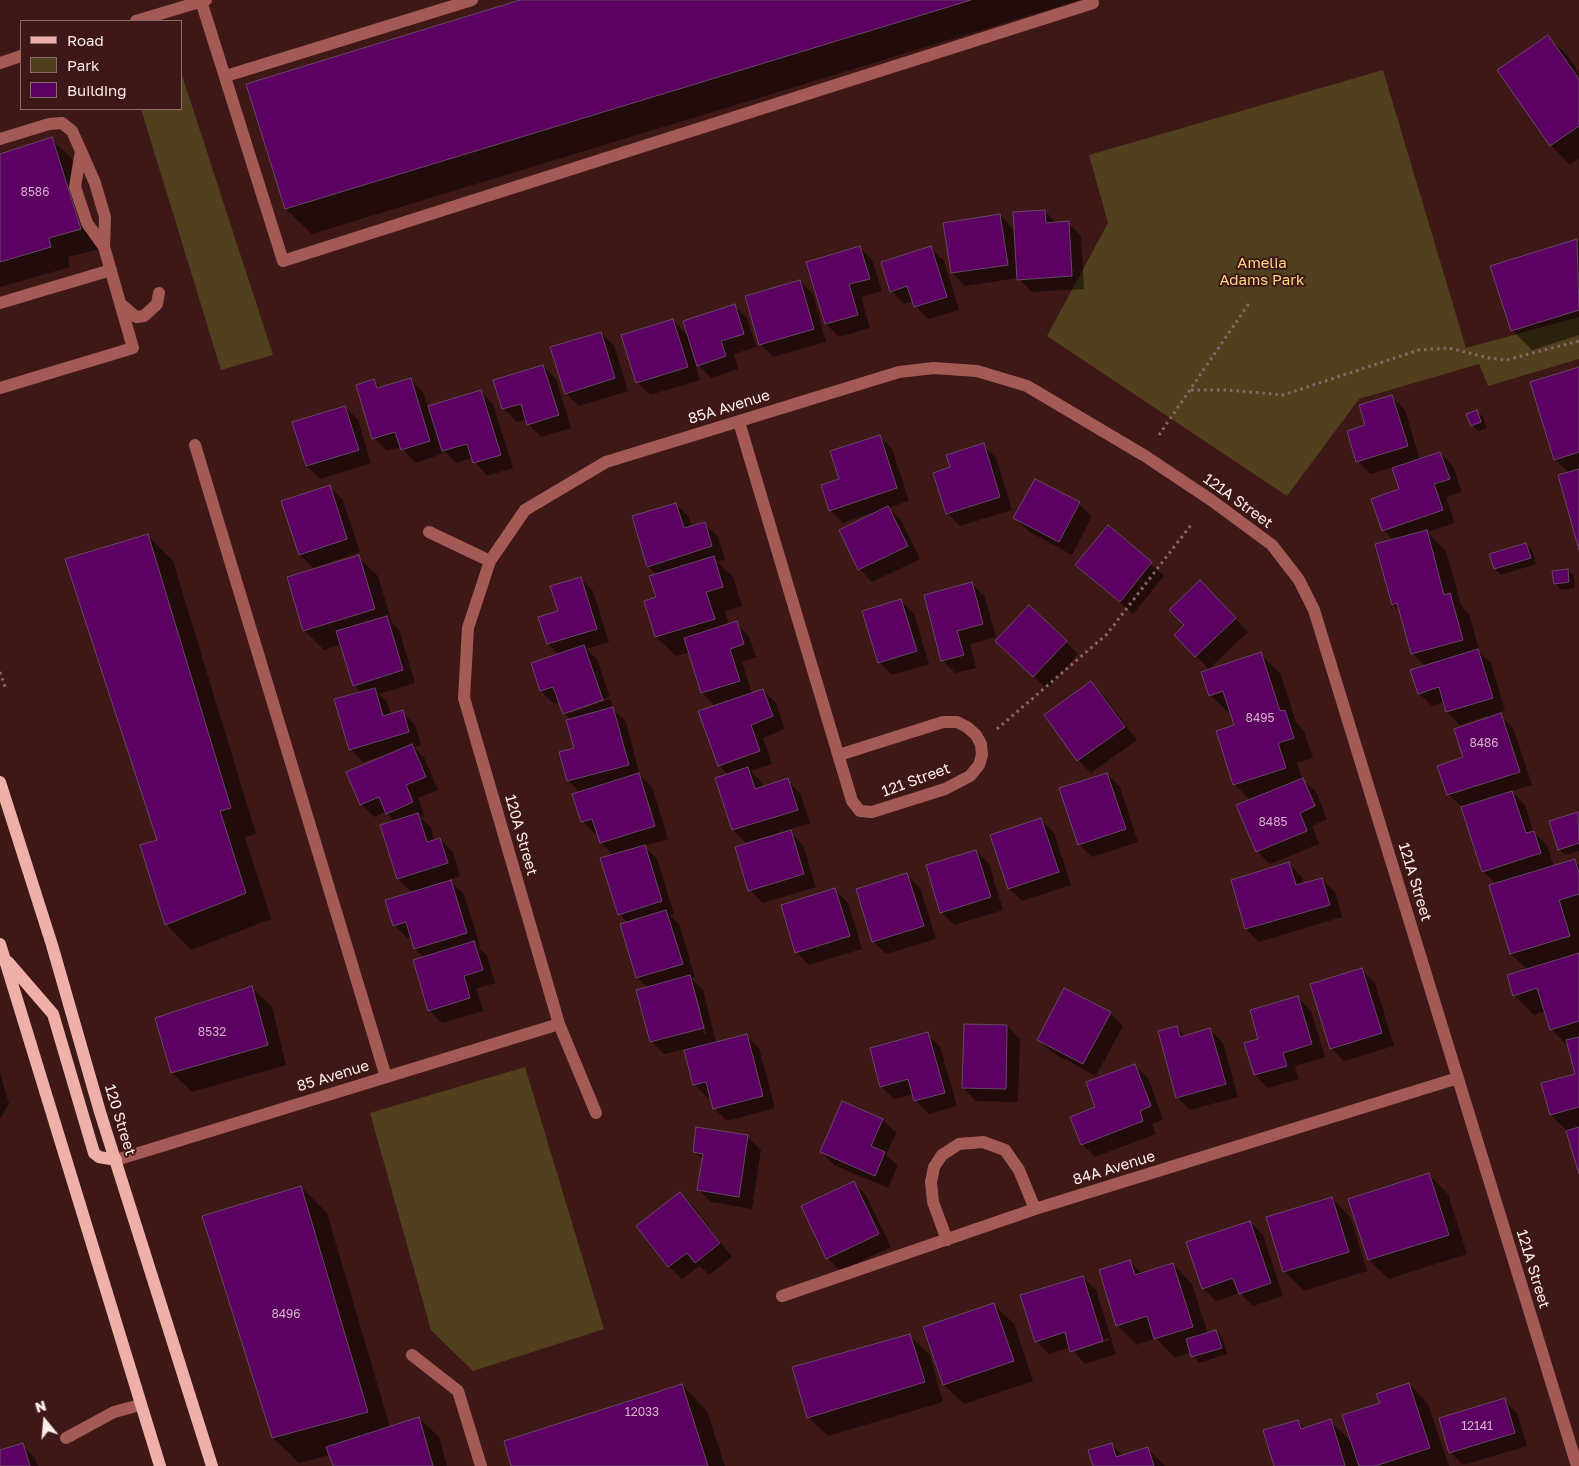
<!DOCTYPE html>
<html>
<head>
<meta charset="utf-8">
<style>
	body { margin:0 }
	#map { position:relative; width:1579px; height:1466px; overflow:hidden; background:#3e1816; font-family:"Golos Text",sans-serif }
	canvas { display:block }
	.legend { position:absolute; left:20px; top:20px; width:162px; height:90px; box-sizing:border-box; background:#3e1816; border:1px solid #8a6d6b; margin:0; padding:6px 9px; list-style:none; font-size:15px; color:#fcecea }
	.legend li { display:flex; align-items:center; gap:10px; height:25px }
	.legend b { width:25px; border:1px solid #8a6d6b }
	.north { position:absolute; left:20px; top:1396px; width:50px; height:50px; -webkit-text-stroke:4px #3e1816; paint-order:stroke; rotate:343deg; font-size:14px; font-weight:700; line-height:20px; text-align:center; color:#fcecea }
	.north::after { content:''; display:block; margin:auto; width:18px; height:22px; background:#fcecea; clip-path:polygon(50% 0,100% 100%,50% 72%,0 100%) }
</style>
</head>
<body>
<div id="map">
<canvas width="1579" height="1466"></canvas>
<ul class="legend">
<li><b style="height:6px;background:#efb0aa"></b>Road</li>
<li><b style="height:14px;background:#50401d"></b>Park</li>
<li><b style="height:14px;background:#5c0062"></b>Building</li>
</ul>
<div class="north">N</div>
</div>
<script>
const ctx = document.querySelector('canvas').getContext('2d');
ctx.lineJoin = 'round';
function paint(path, color) { ctx.fillStyle = color; ctx.fill(path, 'evenodd'); }
const poly = rows => new Path2D(rows.map(r => 'M' + r).join(''));
function strokePath(path, color, width, dash) { ctx.strokeStyle = color; ctx.lineWidth = width; ctx.lineCap = dash ? 'butt' : 'round'; ctx.setLineDash(dash || []); ctx.stroke(path); }
function write(font, color, halo, rows, align = 'center') {
  ctx.font = font + ' "Golos Text",sans-serif'; ctx.lineWidth = 4; ctx.setLineDash([]); ctx.textBaseline = 'middle'; ctx.strokeStyle = halo; ctx.fillStyle = color; for (const [text, x, y, turn = 0] of rows) {
    ctx.save(); ctx.translate(x, y); ctx.rotate((+turn || 0) * Math.PI / 180); ctx.textAlign = isNaN(turn) ? turn : align; if (halo) ctx.strokeText(text, 0, 0); ctx.fillText(text, 0, 0); ctx.restore();
  }
}
paint(poly([
	[1383,70,1466,348,1579,317,1579,359,1488,386,1479,364,1359,399,1287,496,1047,336,1108,223,1089,155],
	[181,72,273,355,221,370,141,109,181,109],
	[525,1067,604,1329,473,1371,431,1330,370,1113]
]), '#50401d');
paint(poly([
	[524,0,1080,0,312,234,286,209],
	[1548,37,1568,56,1579,73,1579,159,1570,165,1551,145],
	[51,139,71,158,100,249,68,257,70,267,0,287,0,155],
	[1045,211,1057,224,1068,223,1081,236,1084,289,1032,292,1018,278,965,286,952,273,1000,215,1015,231],
	[1577,240,1579,242,1579,335,1532,350,1512,330],
	[859,247,872,260,882,291,861,297,870,328,839,337,826,324],
	[931,248,944,261,959,310,928,319,915,306,913,301,904,304,891,291],
	[800,281,813,294,826,342,773,357,760,344],
	[734,305,747,318,756,347,734,354,738,369,711,378,698,365,691,342,689,342,700,380,650,395,637,382,673,320,689,337],
	[601,333,614,346,628,391,579,406,566,393],
	[543,366,556,379,571,428,541,437,528,424,527,419,517,422,504,409,495,381],
	[1579,368,1579,546,1569,473,1555,459],
	[410,379,423,392,428,407,480,391,493,404,513,468,487,476,472,458,456,463,441,448,442,454,415,463,401,447,387,451,374,438,374,380,381,388],
	[1392,397,1405,410,1420,460,1440,453,1453,466,1462,492,1446,497,1455,523,1427,532,1446,551,1461,605,1469,614,1480,653,1491,663,1505,711,1498,713,1513,728,1532,785,1511,791,1525,805,1533,832,1547,845,1554,867,1575,860,1579,865,1579,1170,1568,1132,1551,1115,1576,1074,1569,1047,1551,1029,1545,1011,1534,1015,1514,995,1528,970,1511,954,1496,884,1483,871,1462,807,1448,794,1464,758,1489,718,1488,716,1460,725,1447,712,1444,702,1432,706,1419,693,1426,667,1412,653,1401,612,1393,604,1394,541,1383,530,1401,490,1393,467,1370,474,1358,461,1367,426],
	[345,407,358,420,371,463,320,479,307,466,294,423],
	[1476,411,1483,417,1487,428,1478,431,1472,425],
	[879,436,892,449,909,501,888,508,901,520,920,559,872,582,859,569,872,513,843,523,830,510,841,479],
	[983,445,996,458,1012,510,960,526,947,513],
	[1035,480,1079,504,1092,516,1072,555,1028,531,1015,518],
	[329,486,342,499,360,552,313,568,300,555],
	[676,504,689,517,692,527,704,523,717,536,725,559,717,562,733,577,742,606,725,611,729,625,736,623,749,636,756,657,742,662,752,694,763,690,776,703,785,729,763,738,772,764,751,771,761,782,763,787,787,780,800,793,810,823,746,843,733,830,728,775,719,765,716,707,702,693,690,652,676,656,656,637,645,602,657,598,657,575,648,566],
	[1108,527,1164,576,1133,614,1076,565],
	[147,535,173,561,256,834,245,837,271,919,191,950,166,924,158,841],
	[1526,544,1532,550,1536,564,1501,575,1495,569],
	[358,557,378,576,392,623,399,630,415,683,379,694,387,702,391,715,402,712,415,725,421,745,414,747,425,759,438,790,418,798,425,816,420,817,431,828,435,841,440,839,453,852,460,876,449,880,464,894,480,946,478,947,487,956,495,983,476,989,483,1011,442,1023,429,1010,424,958,415,949,412,936,407,938,394,925,413,893,398,879,382,826,395,822,386,812,374,817,361,804,380,759,379,757,363,762,350,749,361,693,354,685,341,644,324,650,304,630],
	[1568,570,1574,576,1575,588,1561,590,1555,583],
	[580,578,593,591,609,642,586,649,597,659,614,710,626,722,640,776,652,787,668,839,644,846,657,859,674,914,670,916,679,924,695,977,691,978,703,990,716,1043,746,1035,759,1048,775,1108,727,1121,714,1108,711,1097,708,1098,695,1085,685,1049,664,1054,651,1041,648,988,637,977,628,923,619,914,614,856,601,842,598,833,595,834,582,821,580,793,569,781,561,753,576,749,571,720,564,713,560,702,554,704,541,691,559,655,548,644,559,612],
	[609,697,610,699,570,713,570,711],
	[693,990,695,990,706,1034,704,1034],
	[972,584,985,597,996,637,970,644,976,668,955,673,942,660],
	[1213,595,1248,632,1209,669,1176,635],
	[901,601,914,614,929,664,892,675,879,662],
	[1066,642,1078,654,1047,689,1010,654],
	[1260,654,1280,673,1296,722,1304,731,1313,758,1297,763,1302,779,1316,792,1327,819,1312,826,1319,844,1270,864,1257,851,1250,800,1234,784,1235,725,1232,714,1230,714,1210,695],
	[1091,683,1104,696,1137,740,1091,773,1078,760],
	[1107,774,1120,787,1138,842,1092,857,1079,844],
	[1578,814,1579,851,1565,855,1559,849],
	[1041,820,1054,833,1071,885,1022,901,1009,888],
	[790,832,803,845,816,887,763,903,750,890],
	[976,851,989,864,1003,910,954,925,941,912],
	[1289,864,1302,877,1304,884,1322,880,1335,892,1342,917,1259,942,1246,929,1232,881],
	[907,875,920,888,936,939,886,954,873,941],
	[835,890,848,903,862,949,809,965,796,952],
	[1362,970,1375,983,1394,1046,1344,1061,1331,1048],
	[252,988,272,1007,286,1065,192,1092,172,1073],
	[1298,998,1311,1011,1325,1057,1295,1066,1299,1079,1268,1088,1255,1075,1260,1040],
	[1110,1013,1123,1026,1096,1076,1051,1052,1038,1039],
	[1007,1026,1020,1039,1018,1102,976,1101,963,1088],
	[1177,1028,1185,1036,1210,1030,1223,1043,1238,1097,1190,1110,1177,1097],
	[927,1034,940,1047,957,1106,929,1114,916,1101,914,1094,894,1099,881,1086],
	[1135,1066,1148,1078,1163,1119,1152,1124,1156,1134,1095,1157,1082,1144,1096,1108],
	[0,1073,9,1103,0,1119],
	[843,1103,883,1120,896,1133,886,1155,898,1166,888,1188,834,1165,821,1152],
	[698,1129,748,1137,761,1150,752,1209,711,1202,698,1189,703,1160,694,1152],
	[1428,1174,1448,1194,1467,1254,1389,1279,1369,1260,1350,1199],
	[853,1182,866,1195,891,1247,840,1271,827,1258,802,1206],
	[301,1187,327,1213,390,1427,419,1418,439,1437,447,1466,334,1466,330,1455,299,1463,273,1438],
	[680,1193,693,1206,732,1257,709,1275,700,1266,682,1279,669,1267,638,1226],
	[1332,1198,1351,1218,1367,1271,1304,1291,1284,1271],
	[1250,1222,1263,1235,1283,1296,1253,1306,1240,1293,1216,1301,1203,1288],
	[1130,1262,1142,1274,1173,1264,1192,1284,1208,1334,1216,1331,1222,1337,1227,1354,1199,1363,1191,1352,1175,1358,1156,1338,1137,1345,1117,1325],
	[1083,1277,1096,1290,1116,1354,1085,1364,1070,1347,1049,1354,1036,1341],
	[1109,1338,1110,1340,1078,1350,1078,1348],
	[994,1305,1014,1324,1033,1381,964,1404,944,1385,925,1328],
	[910,1336,930,1355,943,1402,828,1436,808,1417],
	[1409,1384,1428,1404,1449,1466,1360,1466,1358,1459,1356,1460,1358,1466,1275,1466,1298,1421,1305,1428,1330,1421,1353,1443,1381,1404],
	[682,1385,707,1411,725,1466,513,1466],
	[1504,1400,1517,1413,1527,1446,1463,1465,1450,1452],
	[22,1445,35,1458,38,1466,0,1466,0,1452],
	[1112,1445,1123,1456,1148,1449,1165,1466,1095,1466]
]), '#0007');
const building = poly([
	[520,0,971,0,285,209,246,84,520,0],
	[1548,35,1579,79,1579,126,1550,146,1497,70,1548,35],
	[52,137,81,229,49,238,51,247,0,262,0,154,52,137],
	[1045,210,1046,223,1069,221,1072,276,1017,280,1013,212,1045,210],
	[1000,214,1008,265,951,273,943,223,1000,214],
	[1577,239,1579,310,1511,331,1490,266,1577,239],
	[860,246,870,279,849,284,858,315,825,324,806,262,860,246],
	[931,246,947,297,914,307,907,286,890,292,881,262,931,246],
	[800,280,814,329,759,345,745,296,800,280],
	[735,304,744,334,721,341,726,356,697,366,683,321,735,304],
	[673,319,688,367,636,383,621,335,673,319],
	[601,332,615,378,565,394,550,347,601,332],
	[543,365,559,415,527,425,521,404,502,409,493,380,543,365],
	[1579,367,1579,452,1554,460,1530,382,1579,367],
	[411,378,430,441,401,450,395,432,372,439,356,385,374,379,377,388,411,378],
	[481,390,501,455,473,463,467,444,442,451,428,406,481,390],
	[1392,395,1408,446,1356,462,1347,431,1365,425,1359,405,1392,395],
	[345,406,359,450,306,466,292,422,345,406],
	[1477,410,1481,422,1471,426,1466,414,1477,410],
	[880,435,897,488,829,511,821,485,839,479,830,451,880,435],
	[984,443,1000,497,946,514,933,473,950,467,946,455,984,443],
	[1440,452,1450,479,1434,484,1443,510,1382,531,1371,499,1399,489,1392,468,1440,452],
	[1579,469,1579,550,1558,475,1579,469],
	[1035,479,1080,502,1059,542,1013,518,1035,479],
	[330,485,347,539,299,555,281,501,330,485],
	[676,503,684,528,705,522,712,546,647,567,632,516,676,503],
	[888,506,908,546,858,570,839,530,888,506],
	[1108,525,1152,562,1120,602,1075,565,1108,525],
	[1427,530,1444,595,1450,593,1463,640,1411,654,1397,603,1392,605,1375,544,1427,530],
	[148,534,231,808,220,811,246,893,165,925,140,845,157,840,65,559,148,534],
	[1526,543,1531,558,1494,569,1489,554,1526,543],
	[359,555,375,609,303,631,287,577,359,555],
	[714,556,723,587,706,592,715,619,655,637,644,601,656,597,649,576,714,556],
	[1568,569,1569,582,1554,584,1552,571,1568,569],
	[581,577,597,629,547,644,538,617,558,611,550,586,581,577],
	[1200,580,1236,618,1195,657,1174,635,1184,625,1169,610,1200,580],
	[972,582,983,624,957,631,964,655,941,661,924,595,972,582],
	[901,599,917,651,878,663,862,611,901,599],
	[1029,605,1067,641,1033,677,995,641,1029,605],
	[387,616,403,670,353,686,336,631,387,616],
	[737,621,744,644,730,649,740,681,701,693,684,638,737,621],
	[584,645,603,700,563,714,553,687,540,691,531,663,584,645],
	[1478,649,1493,698,1446,712,1439,687,1418,694,1410,670,1478,649],
	[1261,652,1280,711,1285,710,1294,738,1278,743,1286,768,1233,785,1216,731,1234,725,1223,691,1209,696,1201,672,1261,652],
	[1091,681,1125,727,1077,761,1044,715,1091,681],
	[375,688,383,716,403,710,409,732,349,750,334,699,375,688],
	[763,689,773,716,751,725,760,751,718,766,698,711,763,689],
	[613,707,629,765,567,781,559,752,574,748,566,720,613,707],
	[1501,713,1520,772,1447,795,1437,766,1463,757,1454,729,1501,713],
	[412,744,426,777,406,785,413,802,386,814,379,797,360,805,346,772,412,744],
	[748,767,755,789,788,778,798,810,732,830,715,778,748,767],
	[639,773,655,826,600,843,592,819,581,822,572,794,639,773],
	[1107,773,1126,829,1078,845,1059,788,1107,773],
	[1303,778,1315,806,1300,813,1307,831,1256,852,1236,805,1303,778],
	[1512,791,1526,833,1534,831,1541,853,1482,872,1461,807,1512,791],
	[1578,812,1579,843,1558,850,1549,821,1578,812],
	[418,813,427,842,440,838,448,863,397,879,380,825,418,813],
	[1041,818,1059,872,1008,889,990,835,1041,818],
	[791,830,804,874,748,891,735,847,791,830],
	[645,845,662,901,618,915,600,858,645,845],
	[976,850,991,897,940,913,926,865,976,850],
	[1575,859,1579,873,1579,894,1559,900,1570,936,1510,954,1489,885,1575,859],
	[1289,862,1296,885,1322,878,1330,905,1245,929,1231,880,1289,862],
	[907,873,924,926,872,942,856,889,907,873],
	[451,880,467,933,414,949,406,922,393,926,385,900,451,880],
	[835,888,850,936,795,953,781,905,835,888],
	[666,910,683,964,636,978,620,924,666,910],
	[474,941,483,970,464,976,470,998,428,1011,413,960,474,941],
	[1579,953,1579,1021,1550,1030,1537,988,1513,996,1507,975,1579,953],
	[1362,968,1382,1033,1330,1049,1310,984,1362,968],
	[690,975,704,1028,650,1042,636,990,690,975],
	[252,986,268,1045,171,1073,155,1018,252,986],
	[1064,988,1111,1012,1083,1064,1037,1040,1064,988],
	[1298,996,1312,1044,1283,1053,1287,1066,1254,1075,1244,1043,1258,1039,1250,1010,1298,996],
	[964,1024,1007,1025,1006,1089,962,1088,964,1024],
	[1177,1026,1180,1037,1210,1028,1226,1084,1176,1098,1158,1031,1177,1026],
	[928,1032,945,1093,914,1101,908,1079,880,1087,870,1048,928,1032],
	[747,1034,763,1096,713,1109,706,1082,693,1085,684,1050,747,1034],
	[1579,1037,1579,1107,1550,1115,1541,1083,1575,1074,1566,1040,1579,1037],
	[1135,1064,1151,1106,1140,1111,1143,1121,1081,1145,1070,1117,1095,1107,1086,1082,1135,1064],
	[842,1101,883,1119,871,1146,885,1152,875,1176,820,1152,842,1101],
	[696,1127,748,1135,739,1197,697,1190,703,1154,693,1152,696,1127],
	[1579,1127,1579,1174,1566,1131,1579,1127],
	[1429,1173,1449,1235,1368,1260,1348,1199,1429,1173],
	[854,1181,879,1234,826,1259,801,1206,854,1181],
	[301,1186,368,1412,272,1438,202,1216,301,1186],
	[680,1192,720,1243,695,1263,687,1253,668,1267,636,1226,680,1192],
	[1332,1197,1349,1252,1283,1272,1266,1217,1332,1197],
	[1250,1221,1271,1283,1239,1294,1233,1278,1202,1289,1186,1242,1250,1221],
	[1130,1260,1135,1275,1173,1263,1193,1327,1154,1339,1147,1316,1116,1326,1099,1270,1130,1260],
	[1083,1276,1103,1341,1070,1352,1065,1332,1035,1342,1020,1295,1083,1276],
	[994,1303,1014,1361,943,1385,923,1327,994,1303],
	[1216,1330,1222,1348,1191,1357,1186,1339,1216,1330],
	[910,1334,925,1382,807,1418,792,1367,910,1334],
	[1409,1383,1430,1448,1375,1466,1359,1466,1342,1415,1380,1403,1376,1394,1409,1383],
	[682,1384,708,1466,511,1466,504,1441,682,1384],
	[1505,1398,1515,1433,1449,1453,1439,1418,1505,1398],
	[419,1417,433,1466,333,1466,326,1447,419,1417],
	[1331,1419,1345,1466,1274,1466,1263,1430,1298,1420,1301,1429,1331,1419],
	[23,1443,30,1466,0,1466,0,1450,23,1443],
	[1112,1443,1116,1457,1148,1447,1154,1466,1093,1466,1088,1450,1112,1443]
]);
paint(building, '#5c0062');
strokePath(building, '#654967', 1);
strokePath(poly([
	[1191,390,1228,390,1283,395,1419,350,1449,348,1489,358,1506,360,1579,341],
	[1159,435,1250,302],
	[0,672,6,690],
	[997,729,1107,634,1191,525]
]), '#876a68', 3, [2.5, 4]);
strokePath(poly([
	[201,1,283,261,1093,3,1092,0],
	[136,21,206,0],
	[0,63,21,56],
	[226,76,472,0],
	[0,139,49,124,62,123,72,131,81,151,75,187,87,223,104,247,133,348,0,388],
	[81,151,95,183,105,217,104,247],
	[0,303,111,270],
	[122,305,136,317,144,316,157,304,159,293],
	[739,422,852,801,860,811,872,812,945,789,970,776,979,765,982,755,981,744,976,735,967,727,957,722,943,722,839,755],
	[195,445,386,1077],
	[429,532,490,561],
	[596,1113,559,1024,464,698,468,628,490,561,525,510,606,462,899,372,934,368,977,371,1027,386,1145,456,1211,500,1272,545,1299,580,1314,610,1577,1466],
	[116,1160,559,1024],
	[947,1240,933,1202,931,1182,934,1167,942,1155,959,1144,983,1142,1005,1150,1019,1170,1035,1209],
	[782,1296,1035,1209,1458,1078],
	[412,1355,458,1391,481,1466],
	[66,1438,114,1412,140,1405]
]), '#a55b55', 12);
strokePath(poly([
	[0,782,52,945,100,1112,212,1466],
	[0,944,160,1466],
	[8,962,53,1014,94,1153,99,1157,116,1160]
]), '#efb0aa', 12);
write('12px', '#d4b1c8', null, [
	["8586",35,192],
	["8495",1260,718],
	["8486",1484,743],
	["8485",1273,822],
	["8532",212,1032],
	["8496",286,1314],
	["12033",642,1412],
	["12141",1477,1426]
]);
write('15px', '#fed680', '#3e1816', [
	["Amelia",1262,263],
	["Adams Park",1262,280]
]);
write('15px', '#fcecea', '#3e1816', [
	["85A Avenue",729,407,-17],
	["121A Street",1238,501,36],
	["121 Street",916,780,-20],
	["120A Street",521,835,74],
	["121A Street",1415,882,73],
	["85 Avenue",333,1076,-17],
	["120 Street",120,1120,73],
	["84A Avenue",1114,1168,-17],
	["121A Street",1533,1269,73]
]);
</script>
</body>
</html>
